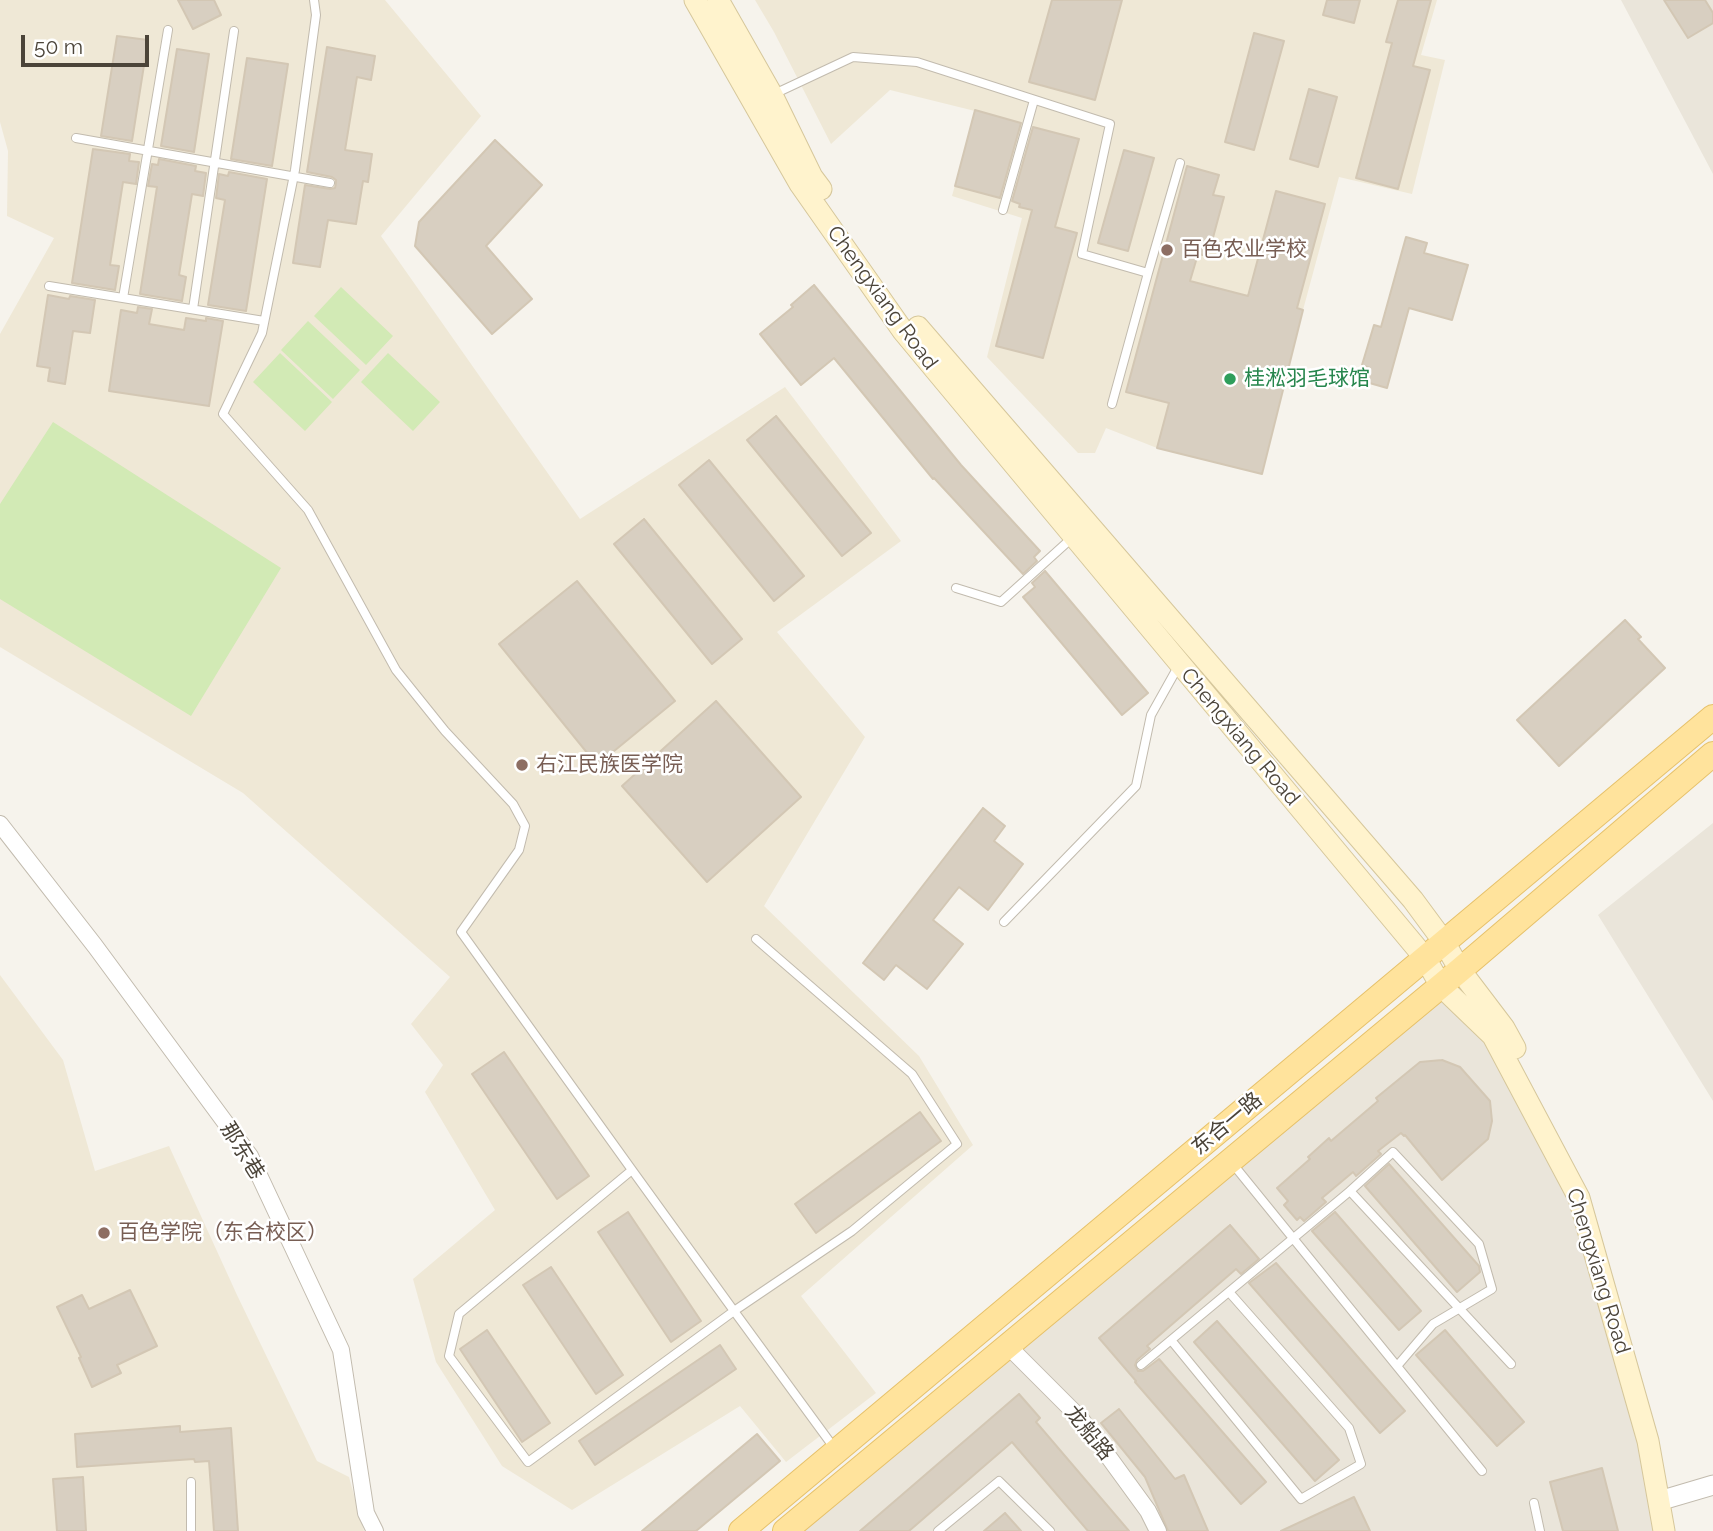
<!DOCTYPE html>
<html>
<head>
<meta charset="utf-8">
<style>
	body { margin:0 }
	#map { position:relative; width:1713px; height:1531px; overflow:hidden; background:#f6f3ec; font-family:Raleway,sans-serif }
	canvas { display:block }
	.scale { position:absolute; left:21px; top:35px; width:128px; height:32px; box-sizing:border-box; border:4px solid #4b4439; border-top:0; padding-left:9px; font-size:21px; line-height:24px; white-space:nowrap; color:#4b4439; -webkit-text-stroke:5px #fff; paint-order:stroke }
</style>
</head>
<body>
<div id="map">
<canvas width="1713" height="1531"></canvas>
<div class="scale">50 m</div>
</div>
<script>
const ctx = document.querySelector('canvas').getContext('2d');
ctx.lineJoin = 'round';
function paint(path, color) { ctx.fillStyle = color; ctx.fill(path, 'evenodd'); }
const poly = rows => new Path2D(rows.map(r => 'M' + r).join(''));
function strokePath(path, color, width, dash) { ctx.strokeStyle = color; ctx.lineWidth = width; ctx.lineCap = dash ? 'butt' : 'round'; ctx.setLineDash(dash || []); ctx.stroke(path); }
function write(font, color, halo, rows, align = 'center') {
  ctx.font = font + ' Raleway,"Noto Sans SC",sans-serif'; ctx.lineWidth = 5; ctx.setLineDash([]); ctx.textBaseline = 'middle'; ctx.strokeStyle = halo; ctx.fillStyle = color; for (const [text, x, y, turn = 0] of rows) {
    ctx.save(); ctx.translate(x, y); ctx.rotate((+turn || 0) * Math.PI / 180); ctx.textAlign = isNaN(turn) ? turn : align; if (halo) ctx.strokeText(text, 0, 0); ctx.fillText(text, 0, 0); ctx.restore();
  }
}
paint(poly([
	[1621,0,1713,0,1713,174],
	[1713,823,1713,1101,1598,915],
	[1441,986,1493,1036,1579,1198,1664,1531,785,1531]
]), '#eae5da');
paint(poly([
	[0,0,385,0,481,116,381,236,580,519,785,387,901,541,777,632,865,737,764,906,919,1056,973,1145,801,1296,876,1393,786,1462,740,1406,572,1510,502,1466,436,1362,413,1279,495,1210,425,1092,443,1065,411,1024,450,977,243,793,0,647,0,334,54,238,7,216,8,151,0,122],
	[755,0,1437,0,1421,55,1445,60,1412,194,1339,177,1303,310,1199,283,1157,448,1106,428,1095,453,1078,453,987,357,1022,218,952,196,975,111,890,90,831,144,774,32],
	[0,975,63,1060,95,1171,169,1146,237,1295,317,1461,349,1477,364,1531,0,1531]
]), '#efe8d6');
paint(poly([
	[341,287,393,336,366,365,314,316],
	[308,321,360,370,333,399,281,350],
	[280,353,332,402,305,431,253,382],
	[388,353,440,402,413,431,361,382],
	[53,422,281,568,191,716,0,599,0,504]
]), '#d2eab5');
const building = poly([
	[178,0,214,0,221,15,193,29,178,0],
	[1052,0,1122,0,1095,100,1029,82,1052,0],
	[1327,0,1360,0,1354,23,1323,15,1327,0],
	[1398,0,1431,0,1413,66,1430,70,1398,189,1356,178,1392,43,1386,42,1398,0],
	[1664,0,1705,0,1713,13,1713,23,1688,38,1664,0],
	[1254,33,1284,41,1254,150,1225,142,1254,33],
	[117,36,148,40,132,141,101,136,117,36],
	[327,47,375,56,371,80,357,77,345,150,372,154,368,182,363,181,356,224,328,220,320,267,293,263,305,185,330,189,335,188,336,183,336,180,332,177,307,172,327,47],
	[177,49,209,54,194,152,161,146,177,49],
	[247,58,288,64,272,166,231,159,247,58],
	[1309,89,1337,97,1318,167,1290,159,1309,89],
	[975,110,1021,123,1000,198,955,186,975,110],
	[1033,127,1079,139,1055,227,1077,233,1043,358,996,346,1032,210,1019,207,1020,204,1012,201,1033,127],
	[495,140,542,185,486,246,532,299,492,334,415,246,419,222,495,140],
	[93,149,130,154,129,161,139,162,136,184,123,182,110,265,119,266,115,290,72,283,93,149],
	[1124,150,1154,158,1128,251,1098,243,1124,150],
	[159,159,196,166,195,171,206,173,203,196,192,194,179,275,186,277,182,301,140,294,157,187,148,186,152,164,158,165,159,159],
	[1187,166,1219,175,1213,195,1224,197,1208,256,1198,254,1190,281,1248,296,1276,191,1325,204,1297,308,1303,310,1262,474,1157,448,1169,403,1126,392,1187,166],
	[229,172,267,179,246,311,208,305,225,200,216,198,219,174,228,176,229,172],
	[1406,237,1427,243,1424,253,1468,265,1452,320,1409,308,1387,388,1366,382,1370,368,1362,365,1374,325,1381,327,1406,237],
	[814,285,961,465,1040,551,1034,557,1037,561,1023,574,934,478,933,479,834,358,801,385,760,334,793,307,791,305,814,285],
	[48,295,69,299,70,296,95,300,90,333,73,331,65,384,48,381,50,368,37,366,48,295],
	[138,307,152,309,149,324,184,330,186,318,206,321,206,318,223,321,209,406,109,391,121,310,137,313,138,307],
	[776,416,871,533,842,556,747,440,776,416],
	[709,460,804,576,774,601,679,485,709,460],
	[644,519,742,639,712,664,614,544,644,519],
	[1045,571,1148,693,1122,715,1023,597,1035,587,1032,583,1045,571],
	[577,581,675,701,597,765,499,644,577,581],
	[1625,620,1641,637,1638,639,1665,668,1559,766,1517,720,1625,620],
	[716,701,801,797,707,882,622,786,716,701],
	[983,808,1005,826,994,841,1023,864,988,910,959,887,933,920,963,944,927,989,896,965,884,980,863,963,983,808],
	[504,1052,589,1176,557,1199,472,1074,504,1052],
	[1442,1060,1460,1067,1490,1101,1492,1121,1488,1139,1442,1180,1405,1135,1404,1136,1401,1133,1378,1151,1381,1154,1356,1176,1353,1172,1322,1198,1326,1202,1304,1221,1300,1217,1297,1220,1284,1205,1288,1201,1277,1188,1310,1159,1308,1157,1329,1138,1331,1141,1378,1101,1376,1098,1420,1062,1442,1060],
	[920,1112,941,1141,816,1233,795,1204,920,1112],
	[1389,1164,1479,1266,1480,1272,1457,1292,1365,1186,1389,1164],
	[628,1212,701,1321,671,1342,598,1232,628,1212],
	[1335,1212,1421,1311,1399,1330,1312,1231,1335,1212],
	[1230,1225,1259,1259,1241,1274,1236,1269,1147,1346,1150,1349,1137,1360,1135,1365,1138,1371,1143,1371,1159,1359,1266,1482,1241,1504,1135,1382,1136,1381,1099,1338,1230,1225],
	[1276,1263,1405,1411,1380,1433,1249,1283,1276,1263],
	[551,1267,623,1375,596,1394,523,1285,551,1267],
	[130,1290,157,1346,117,1365,121,1373,92,1387,79,1358,81,1357,57,1307,82,1295,89,1309,130,1290],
	[1217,1321,1339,1460,1315,1481,1194,1342,1217,1321],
	[487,1330,550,1423,522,1442,460,1349,487,1330],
	[1445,1330,1524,1422,1497,1446,1416,1355,1445,1330],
	[720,1345,736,1369,595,1465,579,1441,720,1345],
	[1019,1394,1040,1418,1036,1422,1129,1531,1088,1531,1012,1442,909,1531,860,1531,1019,1394],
	[1119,1409,1175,1479,1184,1475,1208,1531,1168,1531,1145,1477,1101,1423,1119,1409],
	[180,1426,180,1432,231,1428,238,1531,214,1531,209,1461,195,1462,194,1459,77,1467,75,1434,180,1426],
	[757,1434,780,1461,696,1531,642,1531,757,1434],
	[1602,1468,1618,1531,1563,1531,1550,1482,1602,1468],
	[83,1477,86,1531,57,1531,53,1479,83,1477],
	[1354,1497,1370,1531,1281,1531,1354,1497],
	[1005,1513,1021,1531,984,1531,1005,1513]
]);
paint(building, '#d8cfc1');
strokePath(building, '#d3c7b4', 2);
const service = poly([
	[314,0,316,15,295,170,262,333,223,414,308,510,396,670,445,731,513,804,525,826,519,850,461,932,632,1170],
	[772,95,853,57,917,62,1110,124,1082,254,1148,273,1112,404],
	[76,138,330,183],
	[1003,210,1034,100],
	[1148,273,1180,163],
	[49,286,264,321],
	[123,298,168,30],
	[193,309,234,31],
	[956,588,1001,602,1073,537],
	[1004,922,1136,786,1151,715,1179,665],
	[756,939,912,1074,957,1144,852,1231,734,1311,528,1462,449,1356,459,1314,632,1170,734,1311,835,1449],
	[1232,1163,1482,1471],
	[1350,1191,1511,1364],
	[1171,1340,1301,1499,1361,1464,1349,1428,1229,1292],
	[1141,1365,1350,1191,1393,1152,1479,1244,1492,1289,1433,1324,1398,1365],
	[191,1482,191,1531],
	[1534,1503,1540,1531],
	[938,1531,999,1481,1050,1531]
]);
const minor = poly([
	[0,824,95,946,250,1156,341,1350,366,1513,375,1531],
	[1008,1346,1081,1419,1148,1511,1158,1531]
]);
const tertiary = poly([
	[1659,1501,1713,1485]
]);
const secondary = poly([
	[695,0,800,184,903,331,1425,958,1441,986,1493,1036,1579,1198,1648,1441,1664,1531],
	[718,0,772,95,812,177,821,189],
	[918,327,1413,900,1444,942,1460,970,1504,1028,1515,1048]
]);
const primary = poly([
	[741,1531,1713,717],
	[785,1531,1460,970,1713,754]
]);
strokePath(service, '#c2bbae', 10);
strokePath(minor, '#c2bbae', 18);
strokePath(tertiary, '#c2bbae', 21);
strokePath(secondary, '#d6c79b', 23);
strokePath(primary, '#e6c16a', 26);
strokePath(service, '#fff', 8);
strokePath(minor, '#fff', 16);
strokePath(tertiary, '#fff', 19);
strokePath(secondary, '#fff3cd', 21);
strokePath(primary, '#ffe39c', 24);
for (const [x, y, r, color] of [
	[1167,250,7,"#8d6e63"],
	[1230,379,7,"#2e9e5b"],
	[522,765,7,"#8d6e63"],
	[104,1233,7,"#8d6e63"]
]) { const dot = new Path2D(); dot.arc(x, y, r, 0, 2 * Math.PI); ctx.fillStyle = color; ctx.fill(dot); strokePath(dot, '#fff', 2.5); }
write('21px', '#785e54', '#fff', [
	["百色农业学校",1181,250],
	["右江民族医学院",536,765],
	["百色学院（东合校区）",118,1233]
], 'left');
write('21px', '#4b4439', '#fff', [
	["Chengxiang Road",882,298,54],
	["Chengxiang Road",1240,737,50],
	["东合一路",1227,1124,-40],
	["那东巷",242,1151,58],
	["Chengxiang Road",1598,1271,73],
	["龙船路",1089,1433,51]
]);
write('21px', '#27864d', '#fff', [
	["桂淞羽毛球馆",1244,379]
], 'left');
</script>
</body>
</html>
